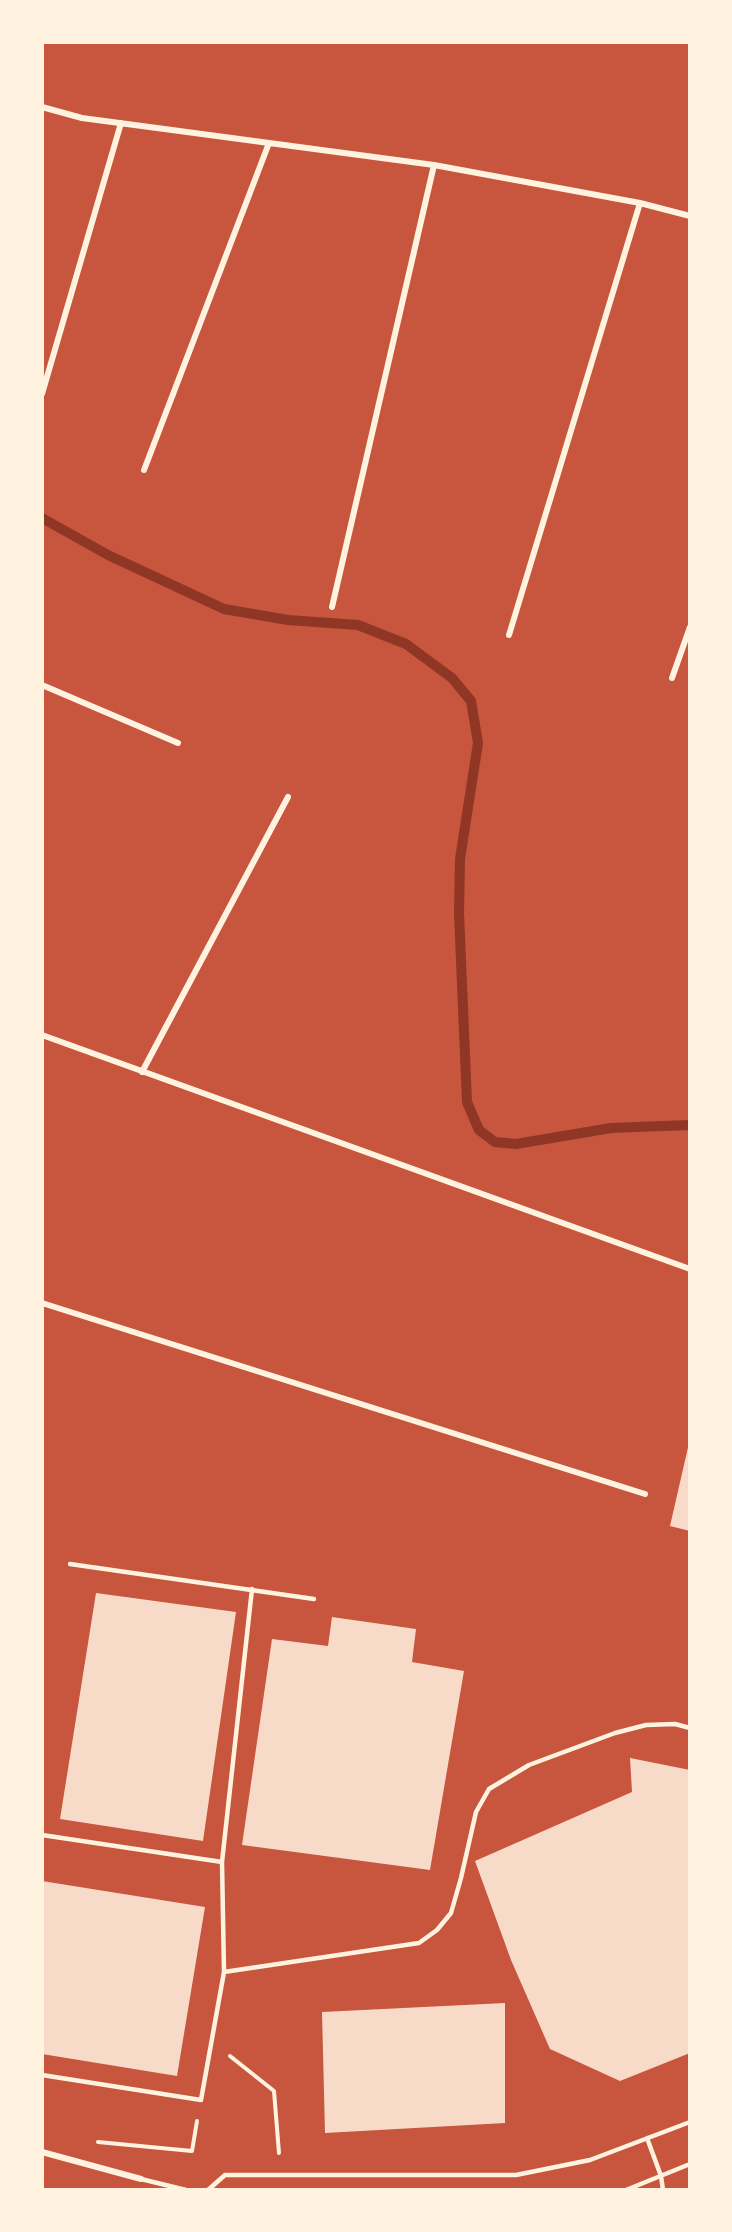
<!DOCTYPE html>
<html>
<head>
<meta charset="utf-8">
<style>
	body { margin:0 }
	#map { position:relative; width:732px; height:2232px; overflow:hidden; background:#c8553d; font-family:Arial,sans-serif }
	canvas { display:block }
	.frame { position:absolute; inset:0; border:44px solid #fff3e0; pointer-events:none }
</style>
</head>
<body>
<div id="map">
<canvas width="732" height="2232"></canvas>
<div class="frame"></div>
</div>
<script>
const ctx = document.querySelector('canvas').getContext('2d');
ctx.lineJoin = 'round';
const poly = rows => new Path2D(rows.map(r => 'M' + r).join(''));
function strokePath(path, color, width, dash) { ctx.strokeStyle = color; ctx.lineWidth = width; ctx.lineCap = dash ? 'butt' : 'round'; ctx.setLineDash(dash || []); ctx.stroke(path); }
function paint(path, color) { ctx.fillStyle = color; ctx.fill(path, 'evenodd'); }
strokePath(poly([
	[42,518,108,555,224,609,288,620,358,625,406,644,452,678,471,701,478,743,460,859,459,913,467,1102,479,1130,495,1142,516,1144,611,1128,690,1125]
]), '#8f3625', 10);
paint(poly([
	[689,1443,690,1443,690,1531,670,1526],
	[96,1593,236,1612,203,1841,60,1819],
	[332,1617,416,1629,412,1662,464,1671,430,1870,242,1845,272,1639,328,1646],
	[630,1758,690,1770,690,2053,620,2081,550,2049,511,1960,475,1861,632,1792],
	[42,1881,205,1907,177,2076,42,2054],
	[505,2003,505,2123,325,2133,322,2012]
]), '#f7dbc8');
strokePath(poly([
	[230,2056,274,2091,279,2153],
	[98,2142,192,2151,197,2121]
]), '#fff3e0', 4);
strokePath(poly([
	[70,1564,314,1599],
	[42,1835,222,1862],
	[224,1972,419,1943,437,1930,451,1913,461,1878,476,1812,489,1789,529,1765,615,1733,646,1725,675,1724,690,1728],
	[42,2075,201,2100,224,1972,222,1862,252,1589],
	[647,2138,661,2176,663,2190],
	[141,2179,186,2190],
	[208,2190,225,2175,516,2175,590,2160,690,2122],
	[626,2190,690,2164]
]), '#fff3e0', 4.5);
strokePath(poly([
	[42,107,82,118,434,165,332,607],
	[434,165,640,203,690,216],
	[42,394,121,123],
	[144,470,269,143],
	[509,635,640,203],
	[672,678,690,627],
	[42,685,178,743],
	[42,1035,690,1269],
	[142,1072,288,797],
	[42,1303,645,1494],
	[42,2152,141,2179]
]), '#fff3e0', 6);
</script>
</body>
</html>
